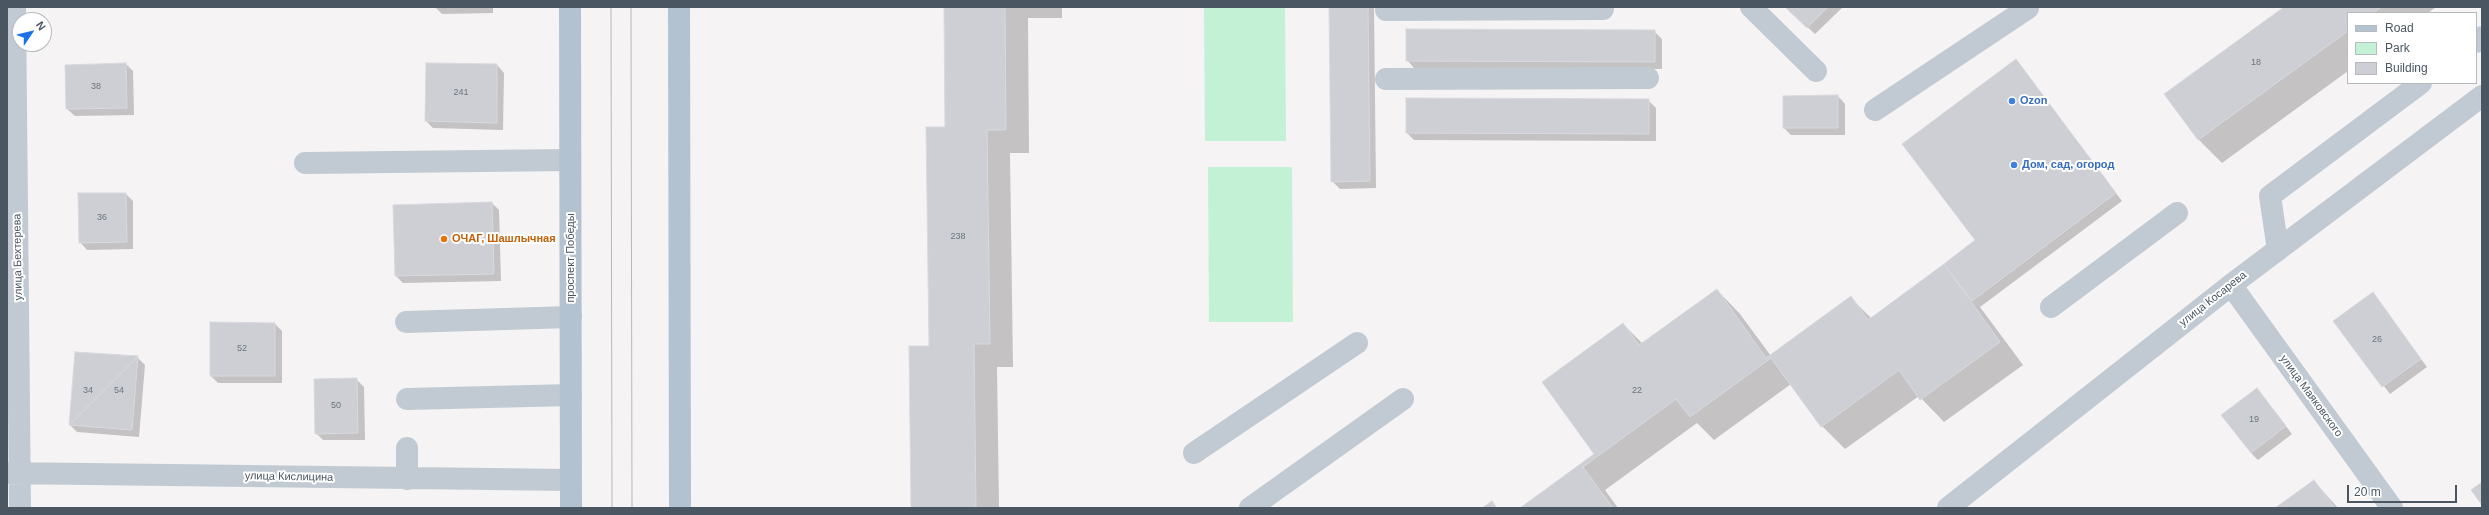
<!DOCTYPE html>
<html>
<head>
<meta charset="utf-8">
<style>
	body { margin:0 }
	#map { position:relative; width:2489px; height:515px; overflow:hidden; background:#f5f3f3; font-family:Helvetica,sans-serif }
	canvas { display:block }
	.frame { position:absolute; inset:0; border:8px solid #4a5661; pointer-events:none }
	.legend { position:absolute; left:2347px; top:12px; width:130px; height:72px; box-sizing:border-box; background:#fff; border:1px solid #b7bbc0; margin:0; padding:5px 7px; list-style:none; font-size:12px; color:#4a5661 }
	.legend li { display:flex; align-items:center; gap:8px; height:20px }
	.legend b { width:20px; border:1px solid #b7bbc0 }
	.north { position:absolute; left:12px; top:12px; width:40px; height:40px; box-sizing:border-box; background:#fff; border:1px solid #b7bbc0; border-radius:50%; rotate:55deg; font-size:11px; font-weight:700; line-height:16px; text-align:center; color:#4a5661 }
	.north::after { content:''; display:block; margin:auto; width:14px; height:18px; background:#1a73e8; clip-path:polygon(50% 0,100% 100%,50% 72%,0 100%) }
	.scale { position:absolute; left:2347px; top:485px; width:110px; height:18px; box-sizing:border-box; border:2px solid #4a5661; border-top:0; padding-left:5px; font-size:12px; line-height:14px; white-space:nowrap; color:#4a5661; -webkit-text-stroke:3px #fff; paint-order:stroke }
</style>
</head>
<body>
<div id="map">
<canvas width="2489" height="515"></canvas>
<div class="frame"></div>
<ul class="legend">
<li><b style="height:5px;background:#b3c2d1"></b>Road</li>
<li><b style="height:11px;background:#c3f1d5"></b>Park</li>
<li><b style="height:11px;background:#cdcfd5"></b>Building</li>
</ul>
<div class="north">N</div>
<div class="scale">20 m</div>
</div>
<script>
const ctx = document.querySelector('canvas').getContext('2d');
ctx.lineJoin = 'round';
function paint(path, color) { ctx.fillStyle = color; ctx.fill(path, 'evenodd'); }
const poly = rows => new Path2D(rows.map(r => 'M' + r).join(''));
function strokePath(path, color, width, dash) { ctx.strokeStyle = color; ctx.lineWidth = width; ctx.lineCap = dash ? 'butt' : 'round'; ctx.setLineDash(dash || []); ctx.stroke(path); }
function write(font, color, halo, rows, align = 'center') {
  ctx.font = font + ' Helvetica,sans-serif'; ctx.lineWidth = 4; ctx.setLineDash([]); ctx.textBaseline = 'middle'; ctx.strokeStyle = halo; ctx.fillStyle = color; for (const [text, x, y, turn = 0] of rows) {
    ctx.save(); ctx.translate(x, y); ctx.rotate((+turn || 0) * Math.PI / 180); ctx.textAlign = isNaN(turn) ? turn : align; if (halo) ctx.strokeText(text, 0, 0); ctx.fillText(text, 0, 0); ctx.restore();
  }
}
paint(poly([
	[1204,7,1285,7,1286,141,1205,141],
	[1208,167,1292,167,1293,322,1209,322]
]), '#c3f1d5');
paint(poly([
	[435,7,493,7,493,13,442,14],
	[945,7,1062,7,1062,18,1028,18,1029,153,1010,153,1013,367,997,367,999,508,912,508,930,347,946,128],
	[1330,7,1374,7,1376,188,1340,189,1332,181],
	[1786,7,1843,7,1815,34],
	[2285,7,2436,7,2428,13,2348,13,2348,71,2222,163,2199,140,2166,94],
	[1654,31,1662,39,1662,69,1414,68,1407,60],
	[2015,60,2122,201,1980,307,2023,365,1944,422,1919,396,1845,449,1822,426,1791,384,1714,440,1697,423,1605,490,1618,508,1522,508,1595,454,1623,324,1643,344,1717,290,1740,314,1771,356,1851,298,1872,319,1976,240],
	[126,64,133,71,134,115,75,116,67,109,66,66],
	[427,64,497,65,504,73,503,130,433,128,426,121],
	[1838,96,1845,104,1845,135,1791,135,1784,128,1784,97],
	[1648,100,1656,108,1656,141,1414,140,1407,133],
	[126,194,133,201,133,249,87,250,80,242],
	[492,203,499,210,501,281,403,283,396,276],
	[2372,294,2427,367,2390,394,2334,321],
	[275,324,282,331,282,383,218,383,211,376],
	[137,357,145,365,139,437,77,432,70,425],
	[356,379,364,387,365,440,323,440,316,433],
	[2257,389,2292,434,2258,460,2251,453],
	[2314,481,2338,508,2277,508]
]), '#0003');
const building = poly([
	[944,7,1005,7,1006,130,987,130,990,344,974,344,976,508,911,508,909,346,929,346,926,127,945,127,944,7],
	[1329,7,1368,7,1370,181,1331,182,1329,7],
	[1785,7,1828,7,1807,28,1785,7],
	[2284,7,2381,7,2373,13,2348,13,2348,31,2198,140,2164,94,2284,7],
	[1406,29,1655,30,1655,62,1406,61,1406,29],
	[2016,59,2116,193,1972,301,1944,264,1975,240,1902,144,2016,59],
	[126,63,127,108,66,109,65,65,126,63],
	[426,63,497,64,497,123,425,121,426,63],
	[1838,95,1838,128,1783,128,1783,96,1838,95],
	[1406,98,1649,99,1649,134,1406,133,1406,98],
	[78,193,126,193,127,242,79,243,78,193],
	[492,202,494,274,395,276,393,205,492,202],
	[1944,264,2000,342,1920,400,1899,370,1821,427,1771,358,1690,417,1676,399,1583,467,1613,508,1520,508,1594,454,1542,382,1623,323,1639,345,1717,289,1766,358,1851,296,1868,320,1944,264],
	[2373,292,2421,359,2382,387,2333,321,2373,292],
	[210,322,275,323,275,376,210,376,210,322],
	[75,352,138,356,69,425,75,352],
	[138,356,132,430,69,425,138,356],
	[357,378,358,433,315,434,314,379,357,378],
	[2257,388,2286,426,2251,453,2221,415,2257,388],
	[2314,480,2335,508,2275,508,2314,480],
	[2482,482,2482,505,2471,490,2482,482],
	[1492,501,1497,508,1482,508,1492,501]
]);
paint(building, '#cdcfd5');
strokePath(building, '#d7d9de', 1);
strokePath(poly([
	[15,7,20,508],
	[1751,7,1816,71],
	[1386,10,1603,9],
	[2476,42,2482,37],
	[1386,79,1648,78],
	[1875,110,2028,8],
	[305,163,570,160],
	[2278,250,2270,196,2421,83],
	[2231,285,2392,508],
	[2051,307,2177,213],
	[406,322,571,317],
	[407,399,571,395],
	[407,448,407,479],
	[1194,453,1357,343],
	[7,473,571,480],
	[1250,508,1403,399],
	[1948,508,2231,285,2482,96]
]), '#c1cad2', 22);
strokePath(poly([
	[570,7,571,508],
	[679,7,680,508]
]), '#b3c2d1', 22);
strokePath(poly([
	[611,7,612,508],
	[631,7,632,508]
]), '#b5b8bd', 1);
for (const [x, y, r, color] of [
	[2012,101,4,"#3f7fe0"],
	[2014,165,4,"#3f7fe0"],
	[444,239,4,"#e8710a"]
]) { const dot = new Path2D(); dot.arc(x, y, r, 0, 2 * Math.PI); ctx.fillStyle = color; ctx.fill(dot); strokePath(dot, '#fff', 1.5); }
write('9px', '#6b747e', null, [
	["18",2256,63],
	["38",96,87],
	["241",461,93],
	["36",102,218],
	["238",958,237],
	["26",2377,340],
	["52",242,349],
	["34",88,391],
	["54",119,391],
	["22",1637,391],
	["50",336,406],
	["19",2254,420]
]);
write('bold 11px', '#366cbe', '#fff', [
	["Ozon",2020,101],
	["Дом, сад, огород",2022,165]
], 'left');
write('bold 11px', '#c56008', '#fff', [
	["ОЧАГ, Шашлычная",452,239]
], 'left');
write('11px', '#4a5661', '#fff', [
	["улица Бехтерева",18,257,-91],
	["проспект Победы",571,258,-90],
	["улица Косарева",2213,299,-38],
	["улица Маяковского",2311,396,54],
	["улица Кислицина",289,477,1]
]);
</script>
</body>
</html>
